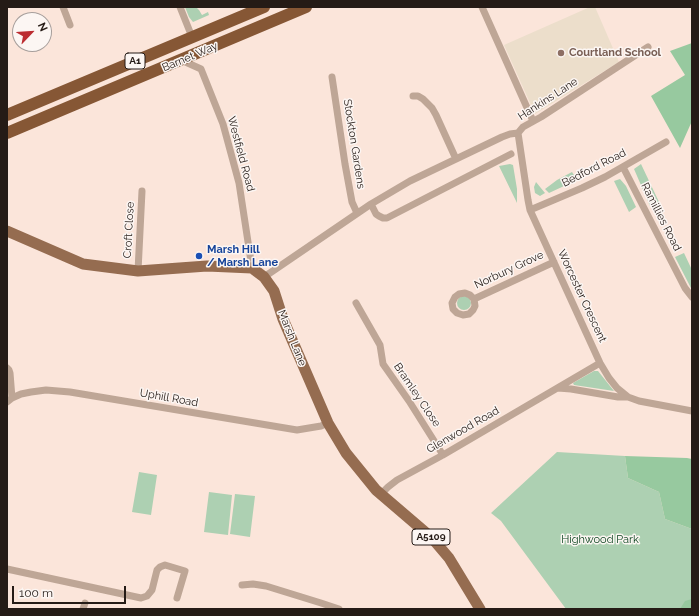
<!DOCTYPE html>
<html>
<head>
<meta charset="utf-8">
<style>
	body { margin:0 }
	#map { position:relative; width:699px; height:616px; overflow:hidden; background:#fbe5da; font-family:Raleway,sans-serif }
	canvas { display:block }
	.frame { position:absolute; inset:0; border:8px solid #251b16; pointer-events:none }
	.north { position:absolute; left:12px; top:12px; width:40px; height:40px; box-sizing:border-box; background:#fcf6f3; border:1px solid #a69e9b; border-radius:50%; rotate:65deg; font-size:11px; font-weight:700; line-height:16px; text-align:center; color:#251b16 }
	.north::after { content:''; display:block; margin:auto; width:14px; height:18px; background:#bc2d32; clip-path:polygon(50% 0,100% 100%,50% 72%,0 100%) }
	.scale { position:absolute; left:12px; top:586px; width:114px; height:18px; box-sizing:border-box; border:2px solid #251b16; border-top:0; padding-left:5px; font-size:12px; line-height:14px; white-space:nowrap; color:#251b16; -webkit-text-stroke:3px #fcf6f3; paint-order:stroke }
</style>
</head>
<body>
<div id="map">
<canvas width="699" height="616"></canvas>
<div class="frame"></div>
<div class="north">N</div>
<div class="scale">100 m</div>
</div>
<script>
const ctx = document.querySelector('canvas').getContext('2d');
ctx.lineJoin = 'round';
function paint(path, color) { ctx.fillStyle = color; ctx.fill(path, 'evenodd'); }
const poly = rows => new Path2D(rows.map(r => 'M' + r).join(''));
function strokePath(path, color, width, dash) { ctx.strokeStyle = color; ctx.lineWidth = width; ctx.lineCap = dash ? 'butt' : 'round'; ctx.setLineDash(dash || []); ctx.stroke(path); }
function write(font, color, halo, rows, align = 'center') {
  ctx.font = font + ' Raleway,sans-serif'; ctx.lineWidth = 3; ctx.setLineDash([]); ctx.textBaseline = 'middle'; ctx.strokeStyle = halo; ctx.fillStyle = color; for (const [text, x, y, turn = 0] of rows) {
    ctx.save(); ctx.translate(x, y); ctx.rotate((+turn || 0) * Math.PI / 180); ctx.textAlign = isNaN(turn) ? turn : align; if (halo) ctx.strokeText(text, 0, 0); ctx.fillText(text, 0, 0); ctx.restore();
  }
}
paint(poly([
	[590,7,595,7,619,62,535,114,504,45]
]), '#ecdecb');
paint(poly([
	[185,7,196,7,199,10,202,15,208,12,209,15,193,22,189,17],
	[510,164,513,165,517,189,517,203,499,166],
	[641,164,659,202,650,206,634,169],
	[572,172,577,180,549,193,545,189,557,180],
	[620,179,626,186,636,207,629,212,614,181],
	[536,182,545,193,540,196,535,193,534,187],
	[684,253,692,270,692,290,675,257],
	'457 303a7 7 0 1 1 14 0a7 7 0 1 1-14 0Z',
	[594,371,598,371,614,391,574,385,573,383],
	[557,452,625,456,628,478,659,492,665,519,692,529,692,609,566,609,501,521,491,513],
	[139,472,157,475,151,515,132,512],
	[209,492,232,495,228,535,204,532],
	[235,494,255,496,250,537,230,534]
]), '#add0b2');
paint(poly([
	[692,43,692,121,680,148,651,96,685,75,670,51],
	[625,456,687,458,692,459,692,529,665,519,659,492,628,478],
	[692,599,692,609,680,609,685,601]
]), '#97c99f');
strokePath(poly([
	[63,7,70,25],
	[180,7,192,37],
	[482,7,533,121],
	[181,60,201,69,223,124,239,183,252,268],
	[332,77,345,164,352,202,357,213],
	[413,96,418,96,423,99,432,108,436,115,456,159],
	[518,133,528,200,530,210,600,363,609,378,617,388,628,397,639,401,692,411],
	[623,167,685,288,692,297],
	[371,204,376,214,379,216,383,218,387,218,511,154],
	[530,210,582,188,605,177,666,142],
	[138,271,142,191],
	[264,277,371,204,410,181,502,137,510,134,518,133,523,127,541,117,648,47],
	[474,299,470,295,465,293,459,294,455,297,452,303,453,309,457,313,463,315,469,314,473,310,475,306,474,299,554,262],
	[356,303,380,345,383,364,409,401,443,455],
	[7,368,9,370,10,373,12,398],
	[558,388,571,389,618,397,628,397],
	[7,402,12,398,21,394,31,392,46,390,70,392,297,430,321,426,328,423],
	[381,494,388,487,397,480,443,455,600,363],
	[7,569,141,598,147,596,152,590,157,570,160,567,165,565,185,571,177,598],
	[242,585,253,584,266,586,321,603,339,609],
	[83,609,85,603]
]), '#bea696', 7);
strokePath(poly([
	[7,231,83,264,138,271,207,266,252,268,264,277,274,291,283,319,328,423,346,453,376,490,432,538,449,558,480,609]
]), '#956c50', 11);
strokePath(poly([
	[7,115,264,7],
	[7,133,306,7]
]), '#865735', 12);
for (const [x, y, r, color] of [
	[561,53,4,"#8d6e63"],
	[199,256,4,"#1a4fb4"]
]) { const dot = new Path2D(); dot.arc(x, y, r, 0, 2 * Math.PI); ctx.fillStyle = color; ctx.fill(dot); strokePath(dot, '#fcf6f3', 1.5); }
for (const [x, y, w] of [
	[135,61,20],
	[431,537,38]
]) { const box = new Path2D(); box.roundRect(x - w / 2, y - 8, w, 16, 3); ctx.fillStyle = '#fcf6f3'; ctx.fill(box); strokePath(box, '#251b16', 1); }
write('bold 10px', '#251b16', null, [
	["A1",135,61],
	["A5109",431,537]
]);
write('bold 11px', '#785e54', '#fcf6f3', [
	["Courtland School",569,53]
], 'left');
write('11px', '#251b16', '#fcf6f3', [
	["Barnet Way",190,57,-23],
	["Hankins Lane",548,99,-33],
	["Stockton Gardens",354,144,81],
	["Westfield Road",241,154,75],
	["Bedford Road",594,168,-27],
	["Ramillies Road",661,217,63],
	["Croft Close",129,230,-87],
	["Norbury Grove",509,270,-25],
	["Worcester Crescent",582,296,65],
	["Marsh Lane",292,338,68],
	["Bramley Close",417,395,56],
	["Uphill Road",169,398,10],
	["Glenwood Road",463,430,-30]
]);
write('bold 11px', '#164399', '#fcf6f3', [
	["Marsh Hill",207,250],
	["/ Marsh Lane",207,263]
], 'left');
write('11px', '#033e17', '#fcf6f3', [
	["Highwood Park",600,540]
]);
</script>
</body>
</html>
